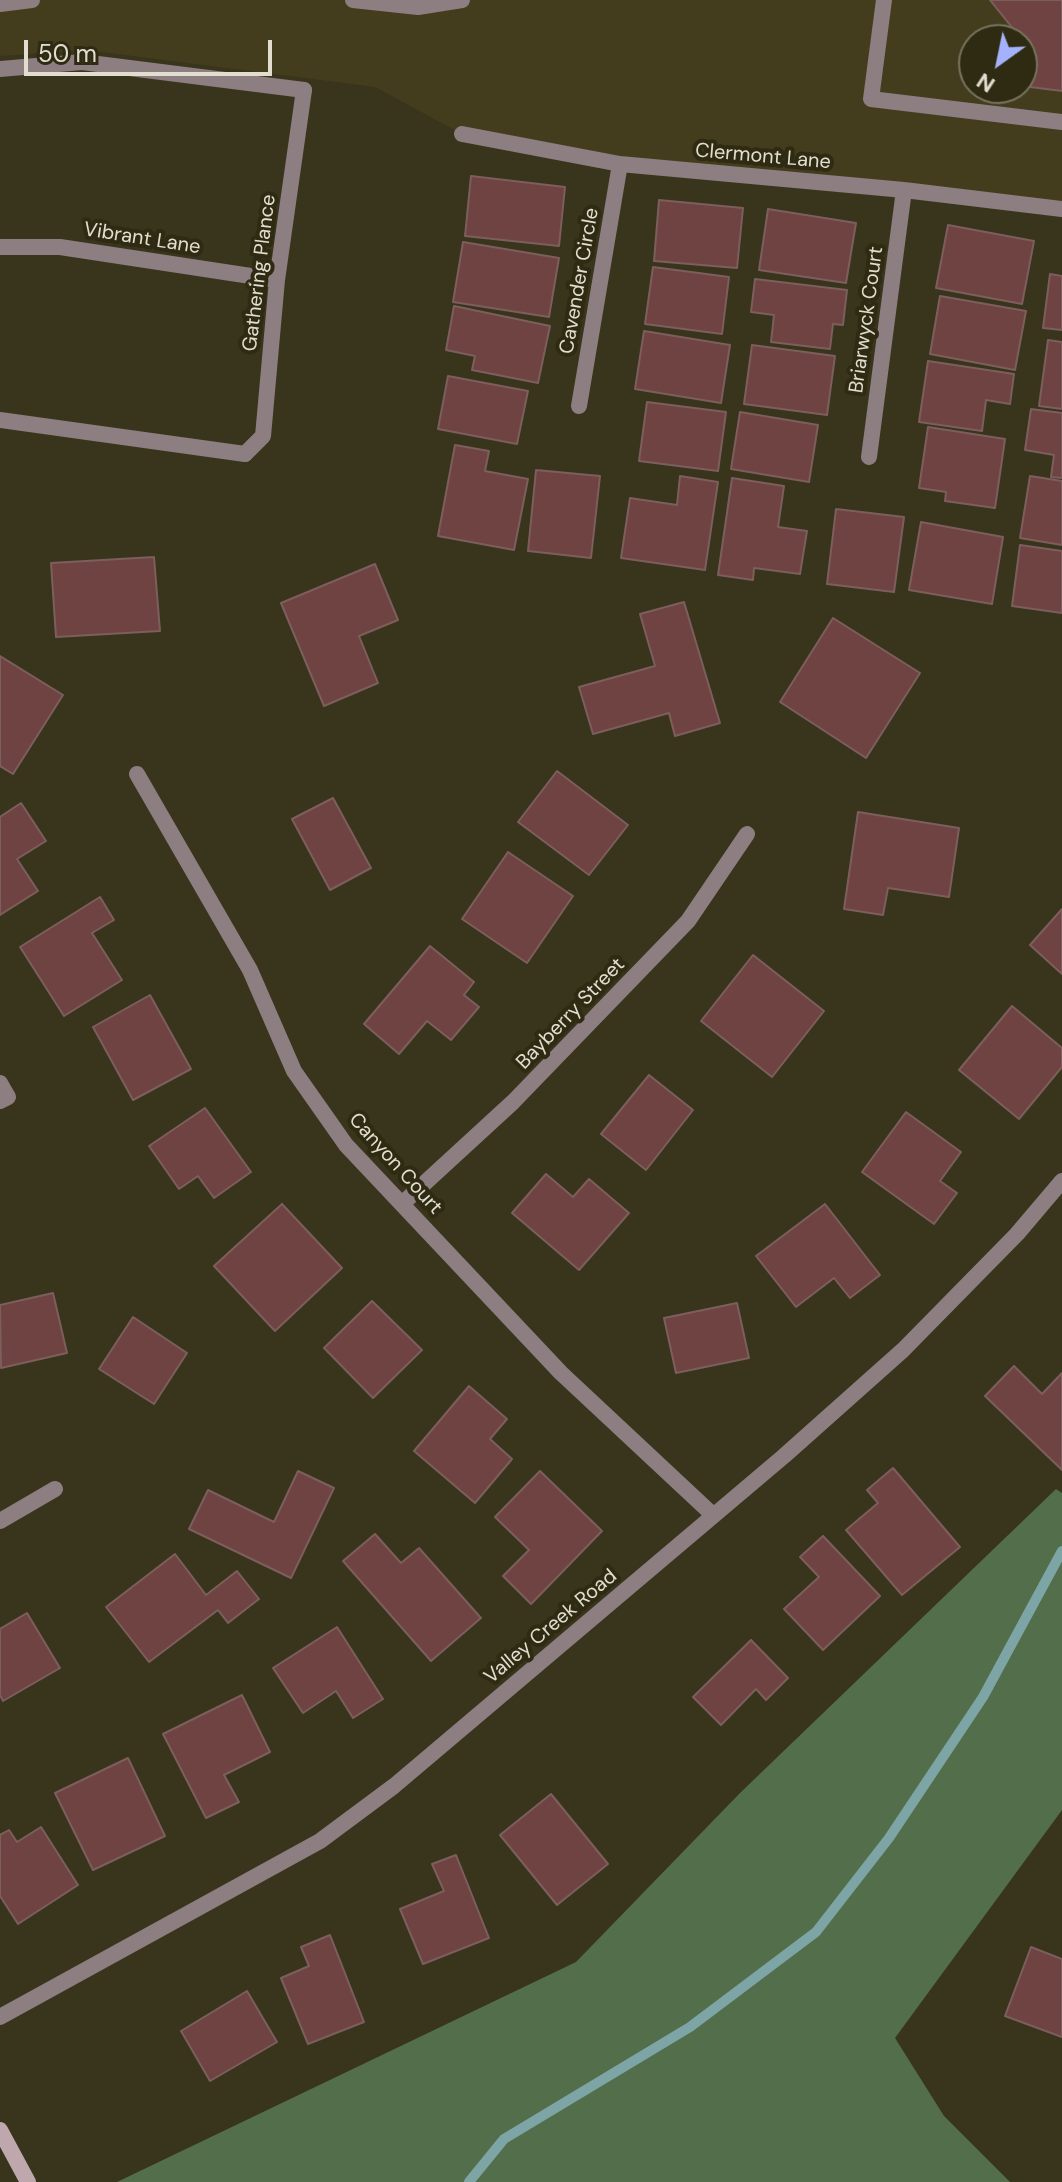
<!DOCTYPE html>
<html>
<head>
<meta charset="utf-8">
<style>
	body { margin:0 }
	#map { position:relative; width:1062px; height:2182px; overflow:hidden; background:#39341c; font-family:"DM Sans",sans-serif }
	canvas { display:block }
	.north { position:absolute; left:958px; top:24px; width:80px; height:80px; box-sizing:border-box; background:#2f2a12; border:2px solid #76725e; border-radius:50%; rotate:213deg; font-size:22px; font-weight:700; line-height:32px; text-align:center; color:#e1ded0 }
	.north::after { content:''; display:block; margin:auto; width:28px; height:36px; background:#a4b2fc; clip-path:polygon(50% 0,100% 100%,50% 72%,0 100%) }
	.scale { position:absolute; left:24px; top:40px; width:248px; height:36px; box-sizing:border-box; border:4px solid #e1ded0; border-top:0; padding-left:10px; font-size:24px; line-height:28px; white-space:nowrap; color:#e1ded0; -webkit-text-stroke:6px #2f2a12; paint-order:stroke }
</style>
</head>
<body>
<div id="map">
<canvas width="1062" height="2182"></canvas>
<div class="north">N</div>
<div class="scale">50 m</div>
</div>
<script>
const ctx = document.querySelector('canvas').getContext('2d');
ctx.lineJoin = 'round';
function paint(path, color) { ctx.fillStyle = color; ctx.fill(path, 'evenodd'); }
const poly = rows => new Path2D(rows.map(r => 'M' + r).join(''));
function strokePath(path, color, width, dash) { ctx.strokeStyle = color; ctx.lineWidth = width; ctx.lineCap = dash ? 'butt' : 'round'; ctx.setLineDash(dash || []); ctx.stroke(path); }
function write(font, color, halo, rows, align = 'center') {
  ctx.font = font + ' "DM Sans",sans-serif'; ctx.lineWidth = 8; ctx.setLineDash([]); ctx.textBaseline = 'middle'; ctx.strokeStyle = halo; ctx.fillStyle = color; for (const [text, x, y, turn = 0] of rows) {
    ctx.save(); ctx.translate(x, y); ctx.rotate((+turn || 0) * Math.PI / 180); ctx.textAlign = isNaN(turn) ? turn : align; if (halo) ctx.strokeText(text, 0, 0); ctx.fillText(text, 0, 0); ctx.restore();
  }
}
paint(poly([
	[0,0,1062,0,1062,209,620,164,462,134,375,87,86,50,0,56],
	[974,40,1022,40,1022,88,974,88]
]), '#433d1d');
paint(poly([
	[1056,1489,1062,1493,1062,1810,895,2038,944,2116,1010,2182,117,2182,576,1962,740,1793]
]), '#536e4b');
strokePath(poly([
	[469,2182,504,2139,690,2027,816,1932,889,1838,983,1697,1062,1551]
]), '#7da5a6', 10);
const building = poly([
	[990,0,1062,0,1062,91,1022,86,1022,40,990,0],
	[471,176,565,187,559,246,465,236,471,176],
	[659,200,743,208,737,268,654,261,659,200],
	[768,209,856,223,846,283,759,270,768,209],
	[948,225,1034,241,1022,304,936,288,948,225],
	[463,242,559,258,549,317,453,302,463,242],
	[653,267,729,277,722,334,645,324,653,267],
	[1050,274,1062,276,1062,330,1043,328,1050,274],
	[755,279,847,290,843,325,833,324,830,349,771,342,774,315,751,312,755,279],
	[940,296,1026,311,1015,370,930,354,940,296],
	[454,306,550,326,538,383,472,370,475,356,446,350,454,306],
	[644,331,730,345,721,403,635,389,644,331],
	[1048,340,1062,342,1062,409,1039,406,1048,340],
	[752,345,835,356,827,415,744,404,752,345],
	[928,361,1014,374,1010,404,986,400,982,431,919,422,928,361],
	[448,376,528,391,517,444,438,429,448,376],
	[647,402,726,412,718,471,639,461,647,402],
	[1031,409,1062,413,1062,478,1051,477,1054,455,1025,450,1031,409],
	[740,412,818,425,809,482,731,469,740,412],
	[928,427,1005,439,995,508,945,501,946,492,919,488,928,427],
	[455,445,489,451,485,471,528,479,514,550,438,536,455,445],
	[536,470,600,476,591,558,528,551,536,470],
	[680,476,718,482,705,570,621,558,630,498,677,505,680,476],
	[1030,476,1062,481,1062,545,1020,538,1030,476],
	[732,478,784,486,778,527,807,531,800,574,754,568,753,580,718,575,732,478],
	[836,509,904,517,894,592,827,584,836,509],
	[921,522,1003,537,992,604,909,590,921,522],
	[1020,545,1062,551,1062,613,1012,606,1020,545],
	[154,557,160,631,56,637,51,563,154,557],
	[375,564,398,620,359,636,378,683,324,706,281,603,375,564],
	[684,602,720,723,675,736,669,713,593,734,579,687,655,666,640,614,684,602],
	[833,618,920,673,866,758,780,702,833,618],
	[0,656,63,695,13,774,0,766,0,656],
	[557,771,628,825,589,875,518,822,557,771],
	[333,798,371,868,330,890,292,819,333,798],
	[21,803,46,841,17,859,38,891,0,915,0,817,21,803],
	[858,812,959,828,949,897,888,888,883,915,844,909,858,812],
	[508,852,573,896,527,963,462,919,508,852],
	[100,897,114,920,92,933,122,980,64,1016,20,947,100,897],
	[1062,909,1062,974,1030,945,1062,909],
	[430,946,474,982,464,995,479,1007,451,1040,427,1021,399,1054,364,1024,430,946],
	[753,955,824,1011,772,1077,701,1021,753,955],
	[150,995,191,1069,133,1100,93,1027,150,995],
	[1012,1006,1062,1048,1062,1067,1019,1119,959,1070,1012,1006],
	[649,1075,693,1110,646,1170,601,1134,649,1075],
	[205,1108,251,1172,214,1198,198,1176,179,1189,149,1146,205,1108],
	[906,1112,961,1152,940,1181,957,1193,934,1224,862,1172,906,1112],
	[546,1174,573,1197,589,1179,629,1213,579,1270,512,1213,546,1174],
	[282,1204,342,1268,275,1331,214,1266,282,1204],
	[825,1204,880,1275,850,1298,834,1278,796,1307,756,1256,825,1204],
	[53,1293,67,1353,1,1368,0,1305,53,1293],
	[372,1301,422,1350,373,1398,324,1348,372,1301],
	[737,1303,749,1358,676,1373,664,1318,737,1303],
	[133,1317,187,1353,154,1404,99,1369,133,1317],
	[1014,1366,1042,1394,1062,1373,1062,1470,985,1396,1014,1366],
	[469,1386,507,1419,490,1439,512,1459,475,1503,414,1451,469,1386],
	[893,1468,960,1547,902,1595,846,1530,878,1503,867,1490,893,1468],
	[298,1471,334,1488,291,1578,189,1529,208,1490,274,1522,298,1471],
	[540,1471,602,1531,531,1604,503,1576,529,1550,495,1517,540,1471],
	[375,1534,401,1563,419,1548,481,1618,431,1661,343,1561,375,1534],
	[823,1536,880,1596,823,1650,784,1609,819,1577,800,1557,823,1536],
	[175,1554,206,1595,237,1571,259,1599,228,1623,218,1610,149,1662,106,1607,175,1554],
	[27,1613,60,1668,3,1701,0,1695,0,1629,27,1613],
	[337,1627,383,1699,353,1718,336,1691,303,1713,273,1668,337,1627],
	[751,1640,788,1678,766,1700,756,1689,721,1725,693,1697,751,1640],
	[242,1695,270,1752,224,1775,239,1802,206,1818,163,1734,242,1695],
	[128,1758,165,1836,93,1870,55,1793,128,1758],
	[551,1794,608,1864,557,1905,500,1835,551,1794],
	[41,1827,78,1885,18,1924,0,1896,0,1835,9,1830,17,1842,41,1827],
	[456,1855,489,1938,423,1964,400,1909,444,1891,432,1864,456,1855],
	[330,1935,364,2022,308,2044,281,1978,309,1966,301,1947,330,1935],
	[1031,1947,1062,1959,1062,2037,1005,2016,1031,1947],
	[247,1991,277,2042,210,2081,181,2031,247,1991]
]);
paint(building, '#6f4341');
strokePath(building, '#7c5e5d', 2);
strokePath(poly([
	[353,0,418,7,462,0],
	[884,0,871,99,1062,122],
	[0,4,32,0],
	[0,69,82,62,304,90],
	[0,420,245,454],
	[0,1083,8,1097,0,1101]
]), '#8c7e81', 16);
strokePath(poly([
	[462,134,620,164,904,190,1062,209],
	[0,247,60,247,277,280],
	[579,406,620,164],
	[245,454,263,436,277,280,304,90],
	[869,457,904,190],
	[137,774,250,970,294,1071,346,1145,561,1373,713,1515],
	[403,1203,513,1102,688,921,747,834],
	[0,1521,55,1489],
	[0,2017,320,1841,394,1786,784,1456,903,1350,1017,1234,1062,1181]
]), '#8c7e81', 16);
strokePath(poly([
	[0,2130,28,2182]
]), '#bea8ad', 16);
write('20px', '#e1ded0', '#2f2a12', [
	["Clermont Lane",763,157,5],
	["Vibrant Lane",142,239,9],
	["Gathering Plance",260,273,-83],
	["Cavender Circle",580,281,-80],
	["Briarwyck Court",867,320,-82],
	["Bayberry Street",571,1014,-46],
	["Canyon Court",395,1164,48],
	["Valley Creek Road",551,1627,-40]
]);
</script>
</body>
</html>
